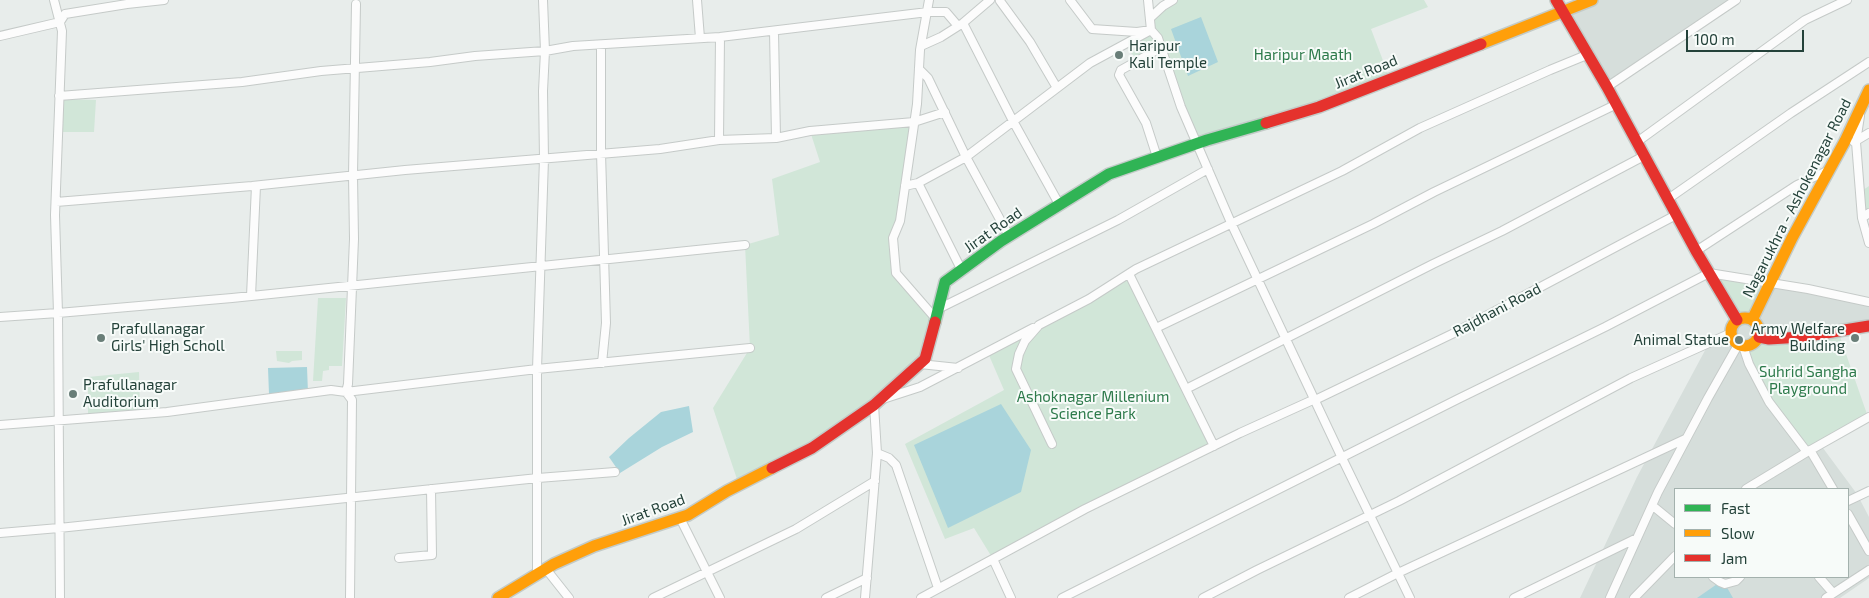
<!DOCTYPE html>
<html>
<head>
<meta charset="utf-8">
<style>
	body { margin:0 }
	#map { position:relative; width:1869px; height:598px; overflow:hidden; background:#e8edeb; font-family:"Exo 2",sans-serif }
	canvas { display:block }
	.legend { position:absolute; left:1674px; top:488px; width:175px; height:90px; box-sizing:border-box; background:#f7fbf9; border:1px solid #a3b1ad; margin:0; padding:6px 9px; list-style:none; font-size:15px; color:#24423a }
	.legend li { display:flex; align-items:center; gap:10px; height:25px }
	.legend b { width:25px; border:1px solid #a3b1ad }
	.scale { position:absolute; left:1686px; top:30px; width:118px; height:22px; box-sizing:border-box; border:2px solid #24423a; border-top:0; padding-left:6px; font-size:15px; line-height:18px; white-space:nowrap; color:#24423a; -webkit-text-stroke:4px #f7fbf9; paint-order:stroke }
</style>
</head>
<body>
<div id="map">
<canvas width="1869" height="598"></canvas>
<ul class="legend">
<li><b style="height:6px;background:#30b455"></b>Fast</li>
<li><b style="height:6px;background:#ff9f0a"></b>Slow</li>
<li><b style="height:6px;background:#e5322d"></b>Jam</li>
</ul>
<div class="scale">100 m</div>
</div>
<script>
const ctx = document.querySelector('canvas').getContext('2d');
ctx.lineJoin = 'round';
function paint(path, color) { ctx.fillStyle = color; ctx.fill(path, 'evenodd'); }
const poly = rows => new Path2D(rows.map(r => 'M' + r).join(''));
function strokePath(path, color, width, dash) { ctx.strokeStyle = color; ctx.lineWidth = width; ctx.lineCap = dash ? 'butt' : 'round'; ctx.setLineDash(dash || []); ctx.stroke(path); }
function write(font, color, halo, rows, align = 'center') {
  ctx.font = font + ' "Exo 2",sans-serif'; ctx.lineWidth = 4; ctx.setLineDash([]); ctx.textBaseline = 'middle'; ctx.strokeStyle = halo; ctx.fillStyle = color; for (const [text, x, y, turn = 0] of rows) {
    ctx.save(); ctx.translate(x, y); ctx.rotate((+turn || 0) * Math.PI / 180); ctx.textAlign = isNaN(turn) ? turn : align; if (halo) ctx.strokeText(text, 0, 0); ctx.fillText(text, 0, 0); ctx.restore();
  }
}
paint(poly([
	[1592,0,1738,0,1607,87,1564,11],
	[1770,284,1869,302,1869,326,1834,332,1820,444,1857,494,1869,517,1869,578,1840,598,1580,598,1637,477,1709,343,1754,315],
	[1675,489,1848,489,1848,577,1675,577]
]), '#d6dedb');
paint(poly([
	[1173,0,1424,0,1428,7,1371,29,1390,79,1197,143,1162,47,1138,60,1131,53,1132,40,1151,30,1150,18],
	[63,99,96,100,94,132,61,132],
	[914,122,893,238,896,273,936,319,925,359,857,417,739,485,713,408,750,348,745,245,779,235,772,179,820,162,810,131],
	[1869,186,1869,213,1862,218,1860,192],
	[1709,273,1770,284,1752,320,1737,320],
	[1129,274,1214,446,993,559,974,528,945,539,905,444,1004,390,988,353],
	[318,298,346,298,342,366,329,366,329,370,323,371,322,381,313,381],
	[1838,331,1868,417,1807,452,1783,421,1743,346,1752,344,1756,341],
	[276,351,302,351,302,360,292,361,289,363,277,361],
	[139,372,140,411,88,414,88,377]
]), '#d1e6d8');
paint(poly([
	[1201,17,1218,62,1188,76,1171,29],
	[307,367,308,393,269,394,268,368],
	[1001,404,1031,450,1021,492,948,528,914,445],
	[689,406,693,432,662,447,620,473,609,457,629,438,661,412],
	[1720,582,1725,584,1733,598,1697,598]
]), '#a9d4db');
const street = poly([
	[697,0,700,38],
	[929,0,920,50,917,104,900,221,893,238,896,273,936,319],
	[1070,0,1092,29,1137,32,1151,30,1158,38,1181,107,1232,225,1342,458,1410,598],
	[1000,1,1030,42,1057,88],
	[356,4,353,175,354,239,348,384,346,392,537,369,750,348],
	[1150,18,1163,6,1173,0],
	[963,23,1013,121,1059,204],
	[774,31,776,138],
	[0,36,60,22,65,14,127,4,164,0],
	[601,45,601,153,606,323,602,363],
	[921,46,941,37,963,23,990,0],
	[919,69,928,78,966,157,1009,236],
	[1607,87,1736,0],
	[59,96,242,82,321,71,430,62,475,56,545,51,573,46,720,37,928,12,946,12,958,26],
	[1860,116,1856,142,1862,218],
	[719,140,720,37],
	[1637,142,1805,20,1847,0],
	[1854,142,1869,133],
	[1157,157,1146,123,1119,75,1121,70,1162,47],
	[918,183,962,271],
	[905,186,918,183,966,157,1090,63,1151,30,1148,0],
	[1668,199,1791,113,1869,62],
	[56,202,252,186,405,170,660,149,719,140,776,138,810,131,914,122,945,112],
	[1869,213,1862,218,1869,243],
	[1696,251,1797,185,1827,171],
	[1129,274,1214,446],
	[251,296,256,186],
	[938,309,1118,220,1208,169],
	[0,317,58,313,55,215,62,31,54,0],
	[1156,328,1373,224,1434,192,1617,104],
	[1743,346,1749,364,1769,402,1807,452],
	[920,364,958,368],
	[1186,389,1433,264,1502,231,1644,156],
	[883,399,920,387,1033,328],
	[1315,400,1452,334,1676,215],
	[0,425,167,412,331,390,346,392,352,400,350,598],
	[1052,444,1016,369,1019,354,1025,341,1039,325,1089,299,1136,269,1342,171,1420,128,1550,70,1589,54],
	[1810,450,1833,489],
	[877,453,889,458,896,465,938,588],
	[1746,489,1807,452,1869,417],
	[1848,501,1869,491],
	[1653,506,1675,524],
	[1848,514,1869,551],
	[680,518,720,598],
	[0,533,59,528,538,478,615,472],
	[399,558,432,555,431,489],
	[993,559,1011,598],
	[546,569,569,598],
	[537,575,537,369,544,159,543,91,545,51,543,0],
	[1713,577,1720,582,1725,584,1736,581,1740,577],
	[1819,577,1833,593],
	[60,598,58,313,232,298,745,245],
	[653,598,796,529,875,481],
	[826,598,867,578],
	[865,598,877,453,874,405],
	[921,598,1085,509,1240,433,1315,399],
	[1062,598,1458,399,1605,327,1709,273,1808,289,1869,302],
	[1203,598,1257,570,1399,501,1631,378,1731,333],
	[1349,598,1398,573,1685,439],
	[1514,598,1637,538],
	[1610,598,1658,492,1708,398,1738,345],
	[1634,598,1675,556],
	[1826,598,1869,570]
]);
const fast = poly([
	[935,322,945,282,1001,241,1109,174,1207,140,1266,123]
]);
const slow = poly([
	[1481,44,1592,0],
	'1731 332a14 14 0 1 1 28 0a14 14 0 1 1-28 0Z',
	[1752,320,1792,238,1845,141,1869,90],
	[498,598,554,564,594,546,688,515,727,491,772,468]
]);
const jam = poly([
	[1556,0,1607,87,1696,251,1737,320],
	[1266,123,1319,107,1481,44],
	[1759,337,1769,339,1802,337,1869,326],
	[772,468,812,448,874,405,925,359,935,322]
]);
strokePath(street, '#c5cac8', 10);
strokePath(fast, '#c3cbc8', 14);
strokePath(slow, '#c3cbc8', 14);
strokePath(jam, '#c3cbc8', 14);
strokePath(street, '#fcfcfc', 8);
strokePath(fast, '#30b455', 11);
strokePath(slow, '#ff9f0a', 11);
strokePath(jam, '#e5322d', 11);
for (const [x, y, r, color] of [
	[1119,55,5,"#697e78"],
	[101,338,5,"#697e78"],
	[1855,338,5,"#697e78"],
	[1739,340,5,"#697e78"],
	[73,394,5,"#697e78"]
]) { const dot = new Path2D(); dot.arc(x, y, r, 0, 2 * Math.PI); ctx.fillStyle = color; ctx.fill(dot); strokePath(dot, '#f7fbf9', 2); }
write('15px', '#24423a', '#f7fbf9', [
	["Haripur",1129,46],
	["Kali Temple",1129,63],
	["Prafullanagar",111,329],
	["Girls' High Scholl",111,346],
	["Army Welfare",1845,329,"right"],
	["Building",1845,346,"right"],
	["Animal Statue",1729,340,"right"],
	["Prafullanagar",83,385],
	["Auditorium",83,402]
], 'left');
write('15px', '#2d7a4b', '#f7fbf9', [
	["Haripur Maath",1303,55],
	["Suhrid Sangha",1808,372],
	["Playground",1808,389],
	["Ashoknagar Millenium",1093,397],
	["Science Park",1093,414]
]);
write('15px', '#24423a', '#f7fbf9', [
	["Jirat Road",1366,72,-22],
	["Nagarukhra - Ashokenagar Road",1797,198,-63],
	["Jirat Road",993,230,-35],
	["Rajdhani Road",1497,310,-28],
	["Jirat Road",653,510,-20]
]);
</script>
</body>
</html>
